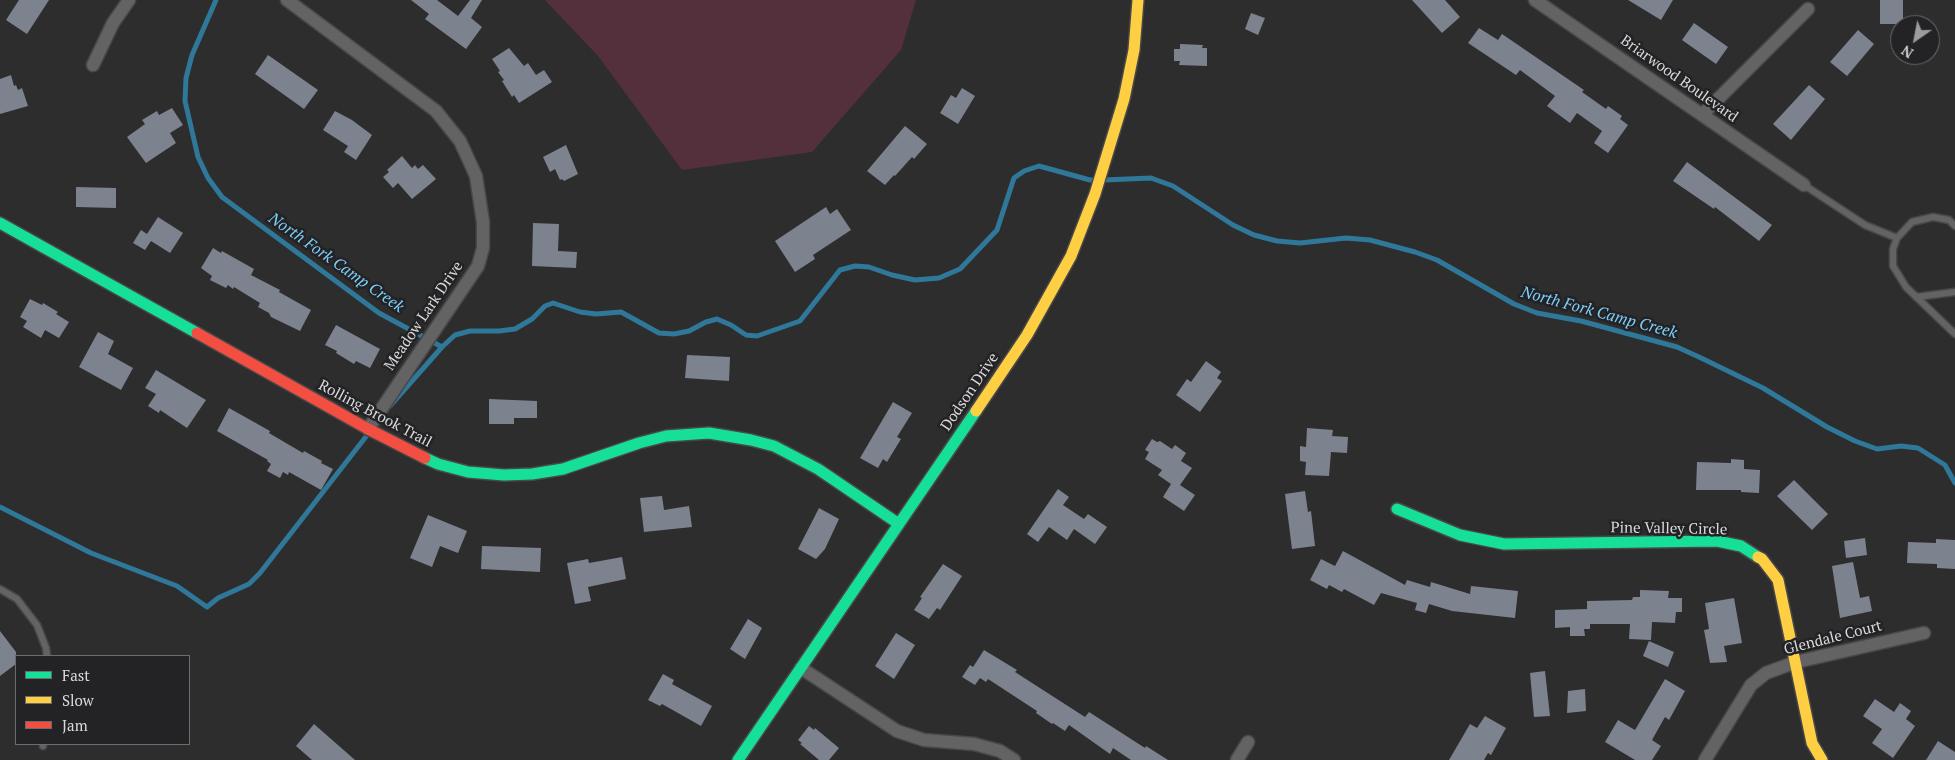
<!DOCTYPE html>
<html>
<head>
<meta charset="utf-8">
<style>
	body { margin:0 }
	#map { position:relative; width:1955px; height:760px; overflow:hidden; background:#2d2d2d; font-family:"PT Serif",serif }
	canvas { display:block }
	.legend { position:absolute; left:15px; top:655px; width:175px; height:90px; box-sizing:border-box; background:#232224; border:1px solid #6c6b6d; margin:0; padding:6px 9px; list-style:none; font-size:15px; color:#d9d8da }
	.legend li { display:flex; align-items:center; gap:10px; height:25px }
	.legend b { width:25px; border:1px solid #6c6b6d }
	.north { position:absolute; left:1890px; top:15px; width:50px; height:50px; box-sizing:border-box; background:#232224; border:1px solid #6c6b6d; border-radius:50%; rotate:213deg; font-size:14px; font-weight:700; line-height:20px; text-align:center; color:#d9d8da }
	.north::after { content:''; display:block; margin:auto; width:18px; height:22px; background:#9d9c9d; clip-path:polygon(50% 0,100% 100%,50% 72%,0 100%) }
</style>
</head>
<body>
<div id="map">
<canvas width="1955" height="760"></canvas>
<ul class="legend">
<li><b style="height:6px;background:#16e098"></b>Fast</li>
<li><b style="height:6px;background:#ffcf43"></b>Slow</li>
<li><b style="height:6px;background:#f24e42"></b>Jam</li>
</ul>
<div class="north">N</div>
</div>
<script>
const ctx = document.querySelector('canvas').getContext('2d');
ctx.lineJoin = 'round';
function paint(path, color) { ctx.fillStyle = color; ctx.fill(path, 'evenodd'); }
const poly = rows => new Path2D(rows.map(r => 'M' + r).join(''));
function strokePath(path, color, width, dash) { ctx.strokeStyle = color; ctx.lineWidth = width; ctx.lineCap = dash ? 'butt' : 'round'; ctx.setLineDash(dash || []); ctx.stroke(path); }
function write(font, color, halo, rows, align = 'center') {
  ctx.font = font + ' "PT Serif",serif'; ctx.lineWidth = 5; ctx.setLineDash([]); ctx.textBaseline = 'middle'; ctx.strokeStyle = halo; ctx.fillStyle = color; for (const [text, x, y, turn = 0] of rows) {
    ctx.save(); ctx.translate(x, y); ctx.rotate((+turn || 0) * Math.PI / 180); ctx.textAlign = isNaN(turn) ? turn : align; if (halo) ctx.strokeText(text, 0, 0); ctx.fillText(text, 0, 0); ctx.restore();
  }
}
paint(poly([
	[545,0,916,0,901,50,812,152,682,170,598,56]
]), '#53303b');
strokePath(poly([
	[216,0,192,55,186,78,185,101,198,157,208,178,222,197,379,313,442,347],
	[1104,180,1151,178,1173,186,1233,225,1254,235,1277,241,1300,243,1346,238,1370,240,1415,252,1437,260,1514,304,1537,313,1581,321,1677,347,1699,357,1763,388,1827,427,1855,441,1877,449,1901,446,1918,448,1945,465,1955,483],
	[390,406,442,347,455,335,470,331,499,331,515,329,532,319,545,306,553,303,580,312,596,314,621,312,659,333,674,334,689,331,706,322,717,319,731,325,746,335,757,336,800,321,840,270,855,266,869,267,892,275,915,280,939,278,960,269,997,230,1014,178,1024,171,1039,166,1090,180,1095,180],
	[0,507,91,553,177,586,207,607,218,598,249,584,260,573,368,434]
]), '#2f789a', 5);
paint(poly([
	[19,0,49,0,27,34,6,20],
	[411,0,437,0,458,16,470,0,482,0,471,18,482,27,466,49,425,19,429,14],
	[1412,0,1445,0,1460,17,1442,33],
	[1628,0,1673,0,1661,20],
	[1880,0,1903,0,1903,24,1880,24],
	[1251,13,1265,18,1258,35,1245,29],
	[1694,23,1728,47,1716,64,1682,40],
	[1479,28,1498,40,1502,34,1584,90,1582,92,1606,109,1608,106,1622,116,1620,119,1628,125,1608,153,1594,143,1602,131,1577,113,1570,123,1547,106,1555,96,1520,70,1516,75,1468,43],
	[1858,30,1874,44,1847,76,1830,62],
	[1180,44,1203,45,1202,48,1207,48,1207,66,1179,65,1180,61,1174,61,1174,49,1180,49],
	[509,48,524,66,528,63,536,75,544,70,552,82,519,103,514,95,512,97,502,81,504,80,498,72,500,71,492,59],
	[268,55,318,90,304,109,255,74],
	[11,75,14,86,16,85,18,90,22,88,28,106,0,114,0,79],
	[1809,85,1825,99,1791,140,1773,124],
	[962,88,975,96,958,124,940,113,951,95,956,98],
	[172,108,183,125,170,133,176,143,146,163,127,137,145,124,142,120,157,111,159,115],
	[335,111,352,120,372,135,356,160,344,152,348,146,323,130],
	[905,126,927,144,914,159,912,157,895,176,894,175,885,185,867,171],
	[566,145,578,174,564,181,562,179,560,180,555,169,550,172,543,157],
	[402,156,412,168,415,165,418,169,423,165,436,179,412,199,398,183,393,188,383,177,389,172,387,170],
	[1687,162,1772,225,1759,241,1715,207,1714,209,1673,181],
	[76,187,116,188,116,208,76,207],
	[826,207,830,214,837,209,851,230,813,255,815,259,795,272,775,241],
	[158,217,183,233,170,253,151,241,145,250,133,243,141,230,147,234],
	[533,223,559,224,558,251,577,252,576,268,532,266],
	[213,248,221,253,222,251,254,269,251,275,280,290,279,292,311,310,300,331,271,317,269,313,258,307,260,303,234,287,233,289,228,285,226,288,210,280,212,276,201,268],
	[30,299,42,305,43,303,58,312,56,314,69,322,59,338,45,330,41,338,23,327,27,321,20,317],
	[336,325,380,349,370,368,356,361,354,364,336,353,337,351,325,345],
	[98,332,114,341,108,354,133,368,121,390,79,367],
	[687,355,730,357,729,381,685,378],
	[1206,361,1221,372,1217,378,1222,381,1200,412,1176,395,1187,379,1191,382],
	[156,370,206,400,187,428,160,410,159,413,148,406,156,394,145,388],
	[489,399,537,401,537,418,514,418,514,424,489,424],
	[893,402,912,413,897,437,901,439,887,462,883,459,878,468,860,458],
	[229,408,270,431,269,433,303,453,304,451,322,461,321,463,333,469,321,490,289,472,288,475,283,472,280,478,267,471,271,464,267,461,268,460,217,431],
	[1307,428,1333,430,1332,436,1348,437,1347,453,1331,452,1329,476,1305,475,1306,462,1300,461,1300,446,1306,447],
	[1152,439,1157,442,1160,441,1172,449,1175,445,1186,453,1181,461,1192,468,1180,485,1195,495,1184,511,1163,497,1171,484,1158,475,1162,470,1145,459,1149,452,1145,450],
	[1731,459,1744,460,1744,469,1760,470,1759,493,1741,492,1741,490,1696,490,1697,462,1731,463],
	[1794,480,1828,514,1812,530,1777,496],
	[1058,489,1069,497,1063,505,1084,519,1088,514,1107,527,1095,544,1074,529,1067,540,1049,527,1038,542,1027,534],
	[1305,491,1308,512,1311,511,1315,546,1292,549,1285,494],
	[662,496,664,510,689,506,692,527,644,532,640,498],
	[819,508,839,519,825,549,816,559,798,549],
	[428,515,467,531,458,553,440,546,432,567,410,558],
	[1865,538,1867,555,1846,558,1844,541],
	[1936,539,1955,540,1955,569,1937,568,1937,564,1907,563,1908,542,1936,543],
	[482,546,541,548,540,572,481,569],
	[1343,551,1405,585,1407,580,1430,587,1431,582,1470,594,1471,586,1518,591,1515,618,1452,611,1429,604,1426,613,1415,610,1417,603,1381,593,1374,605,1344,589,1342,592,1329,585,1327,589,1310,580,1321,559,1335,566],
	[622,557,626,579,588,587,591,601,575,604,567,563,588,559,589,563],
	[1853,562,1860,598,1869,596,1872,611,1840,618,1832,566],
	[943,564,962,576,940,610,937,608,929,619,914,610,922,598,920,597],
	[1640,590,1669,591,1668,598,1682,598,1682,612,1676,612,1675,623,1652,622,1651,640,1629,639,1630,624,1590,624,1590,629,1584,629,1585,636,1570,636,1570,627,1555,628,1555,610,1587,609,1587,601,1632,600,1633,597,1640,597],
	[1734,598,1742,643,1724,646,1727,662,1710,663,1704,630,1709,629,1705,603],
	[748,619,762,628,745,659,730,649],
	[0,631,16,652,16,664,0,676],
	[896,633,915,645,894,679,875,666],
	[1649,641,1674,652,1668,667,1643,656],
	[984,650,1017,670,1015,672,1085,717,1089,712,1145,748,1146,746,1168,760,1131,760,1113,748,1110,754,1069,725,1065,731,1053,723,1052,724,1036,713,1037,711,988,679,986,682,980,678,975,685,962,677,970,665,973,667],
	[1545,671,1550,716,1534,717,1530,673],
	[663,674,674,680,672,684,712,706,701,726,662,704,660,706,648,700],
	[1665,679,1685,691,1669,720,1665,717,1652,740,1661,746,1652,760,1635,760,1605,742,1618,720,1635,730],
	[1585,689,1586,711,1567,713,1568,691],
	[1875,699,1894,712,1900,703,1911,711,1906,719,1915,726,1893,758,1872,743,1882,729,1863,716],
	[1485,716,1506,728,1491,755,1488,753,1484,760,1449,760,1470,724,1477,728],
	[314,724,355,760,312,760,296,746],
	[809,726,814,730,815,728,839,748,829,760,819,760,800,744,802,743,798,740],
	[1938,741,1955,752,1955,760,1926,760]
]), '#7c828e');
const lane = poly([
	[1804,185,1865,225,1897,238],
	[1955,226,1949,220,1933,217,1912,222,1897,238,1893,249,1893,266,1906,287,1955,334],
	[1916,297,1955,292],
	[0,589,17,599,37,625,46,648,47,656],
	[43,746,43,744]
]);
const street = poly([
	[287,0,436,111,460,141,476,176,483,222,483,248,478,266,368,429],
	[1535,0,1804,185],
	[93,65,113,23,129,0],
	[1702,115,1808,9],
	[801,668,897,731,924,740,974,744,1000,751,1014,760],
	[1237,760,1248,742],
	[1705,760,1751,685,1766,673,1796,662,1924,633]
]);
const fast = poly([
	[0,223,197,333],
	[425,458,438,464,468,472,504,475,532,474,563,469,639,443,666,436,709,433,751,440,774,446,818,469,899,524],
	[1397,509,1460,535,1504,544,1717,541,1741,546,1758,557],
	[738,760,976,411]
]);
const slow = poly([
	[976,411,1027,335,1071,256,1095,194,1124,99,1134,50,1138,0],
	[1758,557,1762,559,1778,580,1812,743,1822,760]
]);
const jam = poly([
	[197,333,368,429,425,458]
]);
strokePath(lane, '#494849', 9);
strokePath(street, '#494849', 15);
strokePath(fast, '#494849', 14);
strokePath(slow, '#494849', 14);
strokePath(jam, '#494849', 14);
strokePath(lane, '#636363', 6);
strokePath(street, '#636363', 12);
strokePath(fast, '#16e098', 11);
strokePath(slow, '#ffcf43', 11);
strokePath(jam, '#f24e42', 11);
write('15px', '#d9d8da', '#232224', [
	["Briarwood Boulevard",1679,79,35],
	["Meadow Lark Drive",424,316,-56],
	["Dodson Drive",970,392,-56],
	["Rolling Brook Trail",375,414,28],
	["Pine Valley Circle",1669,529,1],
	["Glendale Court",1833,638,-14]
]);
write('italic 16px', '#7ccffa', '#232224', [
	["North Fork Camp Creek",336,263,35],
	["North Fork Camp Creek",1599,313,15]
]);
</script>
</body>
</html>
